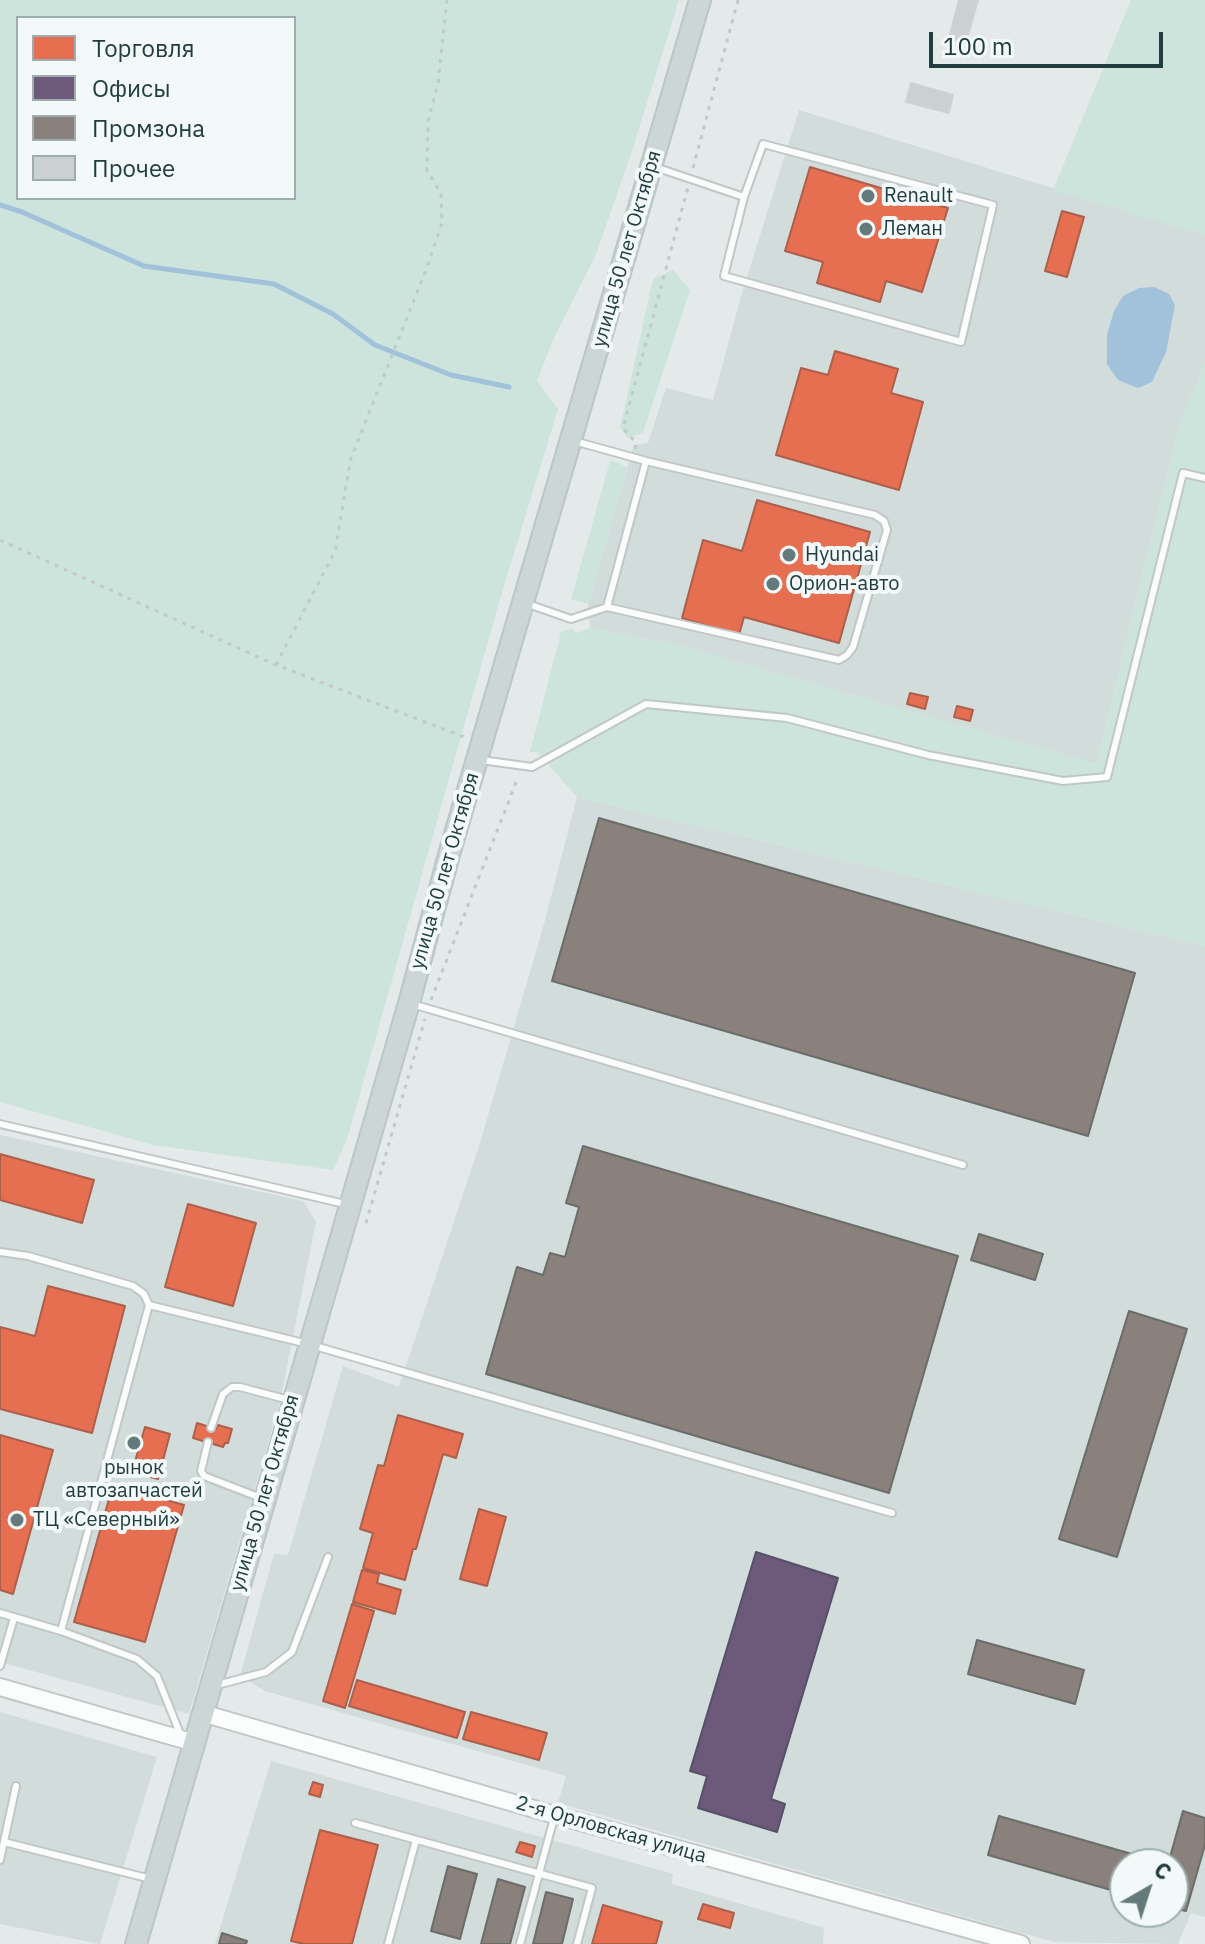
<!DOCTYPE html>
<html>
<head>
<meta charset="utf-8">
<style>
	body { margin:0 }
	#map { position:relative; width:1205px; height:1944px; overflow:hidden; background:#e4eae9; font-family:"IBM Plex Sans",sans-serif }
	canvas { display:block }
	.legend { position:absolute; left:16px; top:16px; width:280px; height:184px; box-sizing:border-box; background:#f2f9f8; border:2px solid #9eaeae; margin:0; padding:10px 14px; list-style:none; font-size:24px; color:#213d3f }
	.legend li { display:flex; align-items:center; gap:16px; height:40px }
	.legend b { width:40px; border:2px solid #9eaeae }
	.north { position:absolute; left:1109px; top:1848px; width:80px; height:80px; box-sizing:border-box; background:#f2f9f8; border:2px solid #9eaeae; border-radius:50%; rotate:39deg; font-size:22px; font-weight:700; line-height:32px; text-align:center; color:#213d3f }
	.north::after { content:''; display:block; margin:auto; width:28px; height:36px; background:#657a7a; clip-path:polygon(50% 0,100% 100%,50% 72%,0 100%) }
	.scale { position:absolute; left:929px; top:32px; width:234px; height:36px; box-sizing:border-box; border:4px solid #213d3f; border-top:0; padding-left:10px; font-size:24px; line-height:28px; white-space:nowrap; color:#213d3f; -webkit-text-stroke:6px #f2f9f8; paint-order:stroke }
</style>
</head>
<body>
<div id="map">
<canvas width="1205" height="1944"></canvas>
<ul class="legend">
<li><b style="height:22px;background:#e76f51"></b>Торговля</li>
<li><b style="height:22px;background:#6d597a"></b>Офисы</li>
<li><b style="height:22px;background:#8a817c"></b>Промзона</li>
<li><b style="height:22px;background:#cbd1d0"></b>Прочее</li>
</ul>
<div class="north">С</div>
<div class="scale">100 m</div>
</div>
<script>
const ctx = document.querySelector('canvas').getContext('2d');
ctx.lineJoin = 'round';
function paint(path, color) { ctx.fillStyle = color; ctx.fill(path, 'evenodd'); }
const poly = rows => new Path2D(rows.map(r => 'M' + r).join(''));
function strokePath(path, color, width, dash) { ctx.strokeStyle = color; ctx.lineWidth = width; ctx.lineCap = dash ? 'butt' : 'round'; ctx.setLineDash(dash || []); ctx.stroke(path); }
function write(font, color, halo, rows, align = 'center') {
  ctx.font = font + ' "IBM Plex Sans",sans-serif'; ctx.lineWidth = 8; ctx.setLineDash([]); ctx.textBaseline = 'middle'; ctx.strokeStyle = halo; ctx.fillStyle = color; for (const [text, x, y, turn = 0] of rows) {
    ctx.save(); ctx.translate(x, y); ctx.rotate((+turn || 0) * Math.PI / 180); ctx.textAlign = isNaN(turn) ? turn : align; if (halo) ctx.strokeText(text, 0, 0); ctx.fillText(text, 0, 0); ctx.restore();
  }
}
paint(poly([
	[799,110,1205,235,1205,364,1180,423,1096,764,676,645,590,628,588,604,634,445,648,443,666,388,713,400,740,300],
	[577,797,1205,946,1205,1917,1191,1913,1178,1944,1054,1942,558,1803,566,1776,265,1691,240,1676,274,1554,288,1555,343,1366,399,1387,480,1143,544,924],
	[1125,1864,1173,1864,1173,1912,1125,1912],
	[0,1135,303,1201,316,1222,279,1406,189,1714,0,1662],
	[0,1712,157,1757,100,1944,0,1924],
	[271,1761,673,1874,672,1884,824,1928,823,1944,215,1944]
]), '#d1dcdb');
paint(poly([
	[0,0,679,0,631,154,595,257,553,340,537,381,558,409,500,599,347,1139,333,1170,153,1145,0,1102],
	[18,18,294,18,294,198,18,198],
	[1131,0,1205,0,1205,235,1053,190],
	[673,270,690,290,643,433,628,438,620,428,653,279],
	[1205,364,1205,946,577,797,537,752,530,752,561,632,571,629,577,633,590,628,676,645,1096,764,1180,423],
	[610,461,620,463,627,468,588,604,571,599]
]), '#cce4db');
paint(poly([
	[1154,287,1169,294,1175,305,1166,352,1152,382,1138,388,1118,380,1107,364,1107,335,1114,311,1123,296,1139,288]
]), '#a2c1db');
const shops = poly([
	[810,167,948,208,922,292,886,281,880,302,817,283,823,262,785,251,810,167],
	[1062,211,1084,217,1067,277,1045,271,1062,211],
	[835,351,898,369,891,393,923,402,899,490,776,455,801,368,828,375,835,351],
	[757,500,870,532,839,643,744,617,739,635,682,618,703,540,742,551,757,500],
	[910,693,928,697,925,709,907,704,910,693],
	[957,706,973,710,970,721,954,717,957,706],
	[0,1154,94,1180,82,1223,0,1200,0,1154],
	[188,1204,256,1223,233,1306,165,1287,188,1204],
	[48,1286,125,1306,92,1433,0,1409,0,1327,35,1336,48,1286],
	[398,1415,463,1434,456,1458,443,1454,416,1549,413,1549,405,1580,363,1568,373,1533,360,1529,378,1465,384,1466,398,1415],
	[197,1423,216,1429,218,1425,232,1429,228,1443,225,1443,223,1447,193,1438,197,1423],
	[145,1427,170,1434,158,1479,132,1472,145,1427],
	[0,1435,53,1450,13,1594,0,1590,0,1435],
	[113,1485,184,1505,145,1642,74,1622,113,1485],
	[479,1509,506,1517,487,1586,460,1579,479,1509],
	[362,1570,379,1574,377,1583,401,1590,395,1614,353,1602,362,1570],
	[352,1604,374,1611,345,1708,323,1701,352,1604],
	[357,1680,465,1712,457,1738,349,1706,357,1680],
	[471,1712,547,1733,539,1760,463,1739,471,1712],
	[313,1782,323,1785,320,1797,309,1794,313,1782],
	[320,1830,378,1845,352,1944,304,1944,291,1941,320,1830],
	[520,1842,535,1846,532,1857,516,1852,520,1842],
	[703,1904,734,1913,730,1928,698,1919,703,1904],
	[603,1905,662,1922,656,1944,592,1944,603,1905]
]);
paint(shops, '#e76f51');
strokePath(shops, '#ac604c', 2);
const offices = poly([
	[756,1552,838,1578,771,1799,785,1804,777,1832,698,1808,707,1776,690,1771,756,1552]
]);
paint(offices, '#6d597a');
strokePath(offices, '#565168', 2);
const industry = poly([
	[599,818,1135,973,1088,1136,552,981,599,818],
	[583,1146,958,1256,889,1493,486,1374,517,1267,543,1275,550,1253,565,1257,579,1207,566,1203,583,1146],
	[979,1234,1043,1254,1035,1280,971,1260,979,1234],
	[1129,1311,1187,1329,1117,1557,1059,1539,1129,1311],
	[977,1640,1084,1670,1075,1704,968,1674,977,1640],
	[1183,1811,1205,1818,1205,1845,1186,1911,1173,1908,1173,1864,1168,1864,1183,1811],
	[999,1816,1167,1864,1125,1864,1125,1894,988,1855,999,1816],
	[448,1866,477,1874,460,1939,431,1931,448,1866],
	[498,1879,525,1887,510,1944,481,1944,498,1879],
	[546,1892,573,1899,562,1944,533,1944,546,1892],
	[222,1933,247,1941,246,1944,219,1944,222,1933]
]);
paint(industry, '#8a817c');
strokePath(industry, '#6a6d6a', 2);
strokePath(poly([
	[0,205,22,212,144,266,274,284,333,314,375,345,451,375,509,387]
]), '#a2c1db', 5);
const building = poly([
	[959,0,978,0,966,43,949,38,959,0],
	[911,83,953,95,949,113,906,102,911,83]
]);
paint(building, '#cbd1d0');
strokePath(building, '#cdd3d2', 2);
const service = poly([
	[655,167,744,197,724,276,961,342,993,205,763,144,744,197],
	[528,604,571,619,607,607,839,660,847,655,853,647,887,530,884,521,875,515,646,461,574,441],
	[607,607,646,461],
	[481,760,532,767,646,704,787,718,928,755,1063,781,1107,777,1183,473,1205,478],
	[412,1004,963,1165],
	[0,1124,345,1204],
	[0,1252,28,1256,133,1286,144,1294,149,1305,61,1631,137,1659,157,1676,181,1736],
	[149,1305,308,1344,892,1513],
	[211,1428,223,1394,232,1387,240,1387,289,1400],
	[208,1442,201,1471,204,1476,261,1498],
	[0,1613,61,1631],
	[0,1666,14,1618],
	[217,1685,266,1672,292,1652,328,1557],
	[355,1823,592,1888,577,1944],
	[4,1842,151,1879],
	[0,1860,16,1786],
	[388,1944,416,1840],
	[520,1944,554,1818]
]);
const tertiary = poly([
	[0,1687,195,1743],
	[202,1713,555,1815,1021,1944]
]);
const primary = poly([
	[136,1944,409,1003,450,851,700,0]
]);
strokePath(service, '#c1c7c6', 10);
strokePath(tertiary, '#c1c7c6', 20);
strokePath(primary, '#bcc6c6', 24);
strokePath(poly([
	[693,168,738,0],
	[635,449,636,443,623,428,688,187],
	[0,540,276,665,467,738],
	[276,665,335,551,351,458,426,270,442,223,441,194,427,170,428,121,438,84,447,0],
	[431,1000,517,780],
	[366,1223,425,1019]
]), '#c0caca', 3, [4, 6]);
strokePath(service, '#fbfcfc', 6);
strokePath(tertiary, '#fbfcfc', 16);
strokePath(primary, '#cdd6d6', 20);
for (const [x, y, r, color] of [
	[868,196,8,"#657a7a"],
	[866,229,8,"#657a7a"],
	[789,555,8,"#657a7a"],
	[773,584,8,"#657a7a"],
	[134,1443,8,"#657a7a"],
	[17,1520,8,"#657a7a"]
]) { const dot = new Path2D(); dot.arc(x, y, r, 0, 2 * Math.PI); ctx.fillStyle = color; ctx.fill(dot); strokePath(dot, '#f2f9f8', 3); }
write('20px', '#213d3f', '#f2f9f8', [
	["Renault",884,196],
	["Леман",882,229],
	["Hyundai",805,555],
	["Орион-авто",789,584],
	["рынок",134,1468,"center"],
	["автозапчастей",134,1491,"center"],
	["ТЦ «Северный»",33,1520]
], 'left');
write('20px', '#213d3f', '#f2f9f8', [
	["улица 50 лет Октября",627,249,-74],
	["улица 50 лет Октября",445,871,-74],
	["улица 50 лет Октября",265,1493,-74],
	["2-я Орловская улица",611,1830,16]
]);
</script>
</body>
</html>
